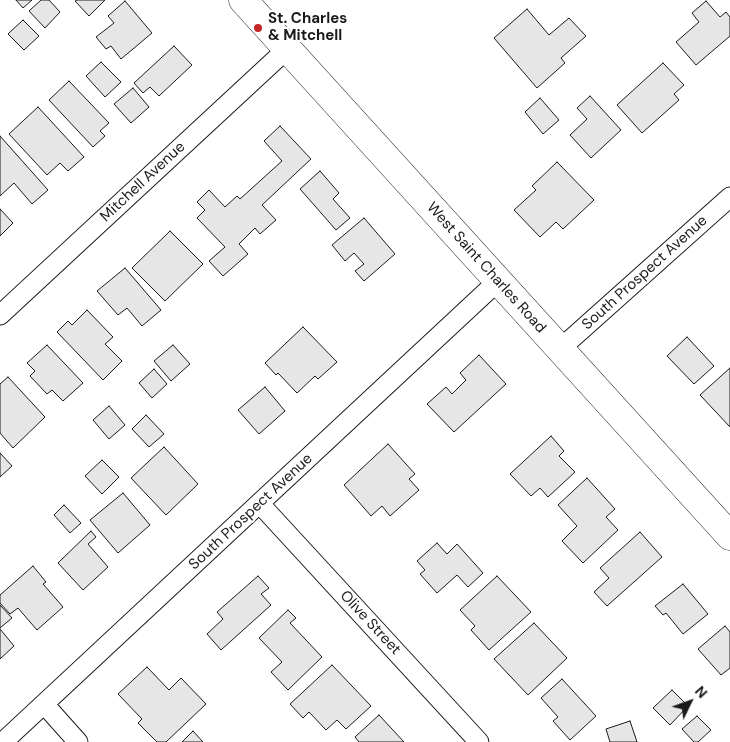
<!DOCTYPE html>
<html>
<head>
<meta charset="utf-8">
<style>
	body { margin:0 }
	#map { position:relative; width:730px; height:742px; overflow:hidden; background:#fff; font-family:"DM Sans",sans-serif }
	canvas { display:block }
	.north { position:absolute; left:665px; top:677px; width:50px; height:50px; -webkit-text-stroke:4px #fff; paint-order:stroke; rotate:48deg; font-size:14px; font-weight:700; line-height:20px; text-align:center; color:#1a1a1a }
	.north::after { content:''; display:block; margin:auto; width:18px; height:22px; background:#1a1a1a; clip-path:polygon(50% 0,100% 100%,50% 72%,0 100%) }
</style>
</head>
<body>
<div id="map">
<canvas width="730" height="742"></canvas>
<div class="north">N</div>
</div>
<script>
const ctx = document.querySelector('canvas').getContext('2d');
ctx.lineJoin = 'round';
function paint(path, color) { ctx.fillStyle = color; ctx.fill(path, 'evenodd'); }
const poly = rows => new Path2D(rows.map(r => 'M' + r).join(''));
function strokePath(path, color, width, dash) { ctx.strokeStyle = color; ctx.lineWidth = width; ctx.lineCap = dash ? 'butt' : 'round'; ctx.setLineDash(dash || []); ctx.stroke(path); }
function write(font, color, halo, rows, align = 'center') {
  ctx.font = font + ' "DM Sans",sans-serif'; ctx.lineWidth = 4; ctx.setLineDash([]); ctx.textBaseline = 'middle'; ctx.strokeStyle = halo; ctx.fillStyle = color; for (const [text, x, y, turn = 0] of rows) {
    ctx.save(); ctx.translate(x, y); ctx.rotate((+turn || 0) * Math.PI / 180); ctx.textAlign = isNaN(turn) ? turn : align; if (halo) ctx.strokeText(text, 0, 0); ctx.fillText(text, 0, 0); ctx.restore();
  }
}
const building = poly([
	[16,0,32,0,23,8,16,0],
	[41,0,49,0,60,12,45,28,29,11,41,0],
	[77,0,105,0,89,16,75,1,77,0],
	[125,1,152,33,121,59,111,46,106,49,96,37,114,23,108,16,125,1],
	[706,1,720,17,726,12,730,17,730,36,696,65,676,42,699,22,692,13,706,1],
	[527,9,549,35,569,18,586,36,561,58,565,63,537,88,494,38,527,9],
	[23,20,39,36,24,50,8,34,23,20],
	[174,46,192,65,159,96,150,87,143,93,134,83,174,46],
	[101,62,121,82,105,97,86,76,101,62],
	[663,63,684,85,674,94,679,100,642,133,617,105,663,63],
	[69,81,109,123,100,131,105,136,93,147,49,100,69,81],
	[133,88,149,107,131,123,114,104,133,88],
	[590,96,621,130,591,158,570,135,587,119,577,108,590,96],
	[540,98,559,120,543,134,525,112,540,98],
	[38,107,84,157,68,171,60,163,47,175,9,134,38,107],
	[280,126,311,159,262,205,276,220,260,234,255,228,239,244,248,254,223,276,209,261,225,247,197,218,205,210,197,202,209,190,225,207,237,196,240,199,282,161,264,141,280,126],
	[0,136,48,190,32,204,14,183,0,196,0,136],
	[557,162,594,200,563,229,556,222,540,237,514,210,536,190,532,186,557,162],
	[320,171,339,193,333,199,350,218,336,230,300,189,320,171],
	[0,209,13,223,0,236,0,209],
	[364,218,395,254,364,281,355,271,364,264,354,253,345,261,332,245,364,218],
	[170,231,203,264,165,301,132,268,170,231],
	[125,268,161,310,142,326,127,308,118,315,97,291,125,268],
	[87,310,113,337,105,344,122,361,103,380,57,332,68,321,72,325,87,310],
	[303,327,337,362,318,379,315,376,297,393,278,373,276,375,265,363,303,327],
	[687,337,714,366,694,384,667,356,687,337],
	[47,345,83,383,63,401,52,390,47,394,30,376,35,371,27,363,47,345],
	[173,345,190,364,171,381,154,361,173,345],
	[479,355,506,384,454,432,427,404,446,387,452,394,466,380,460,373,479,355],
	[730,368,730,427,700,395,730,368],
	[154,369,167,384,152,398,139,383,154,369],
	[8,377,45,417,13,448,0,433,0,384,8,377],
	[265,387,285,411,259,434,238,410,265,387],
	[109,406,125,425,109,439,93,420,109,406],
	[146,415,164,434,149,447,132,429,146,415],
	[551,436,564,451,559,456,575,472,548,497,540,488,531,496,510,474,551,436],
	[388,444,415,474,409,479,419,490,390,516,382,506,371,516,344,485,388,444],
	[164,447,198,484,166,515,131,478,164,447],
	[0,453,12,466,0,477,0,453],
	[102,460,119,477,102,494,85,476,102,460],
	[587,478,615,509,606,517,618,530,583,563,562,541,577,526,558,505,587,478],
	[123,493,150,525,118,553,90,520,123,493],
	[64,505,81,523,70,533,54,515,64,505],
	[91,531,96,537,88,544,108,567,83,590,58,563,91,531],
	[640,532,662,557,607,606,594,592,609,578,600,568,640,532],
	[437,543,447,554,457,544,483,573,468,587,457,575,437,593,420,574,425,570,417,561,437,543],
	[33,566,46,582,43,584,63,607,37,630,18,608,10,614,0,603,0,595,33,566],
	[258,576,269,588,261,594,271,605,221,650,207,634,223,619,217,612,258,576],
	[497,576,531,612,489,650,471,630,475,626,460,610,497,576],
	[683,584,708,614,683,634,666,613,663,615,655,606,683,584],
	[0,605,12,618,0,628,0,605],
	[288,610,296,618,290,623,322,657,288,690,271,672,282,662,259,638,288,610],
	[534,623,567,658,528,695,494,659,534,623],
	[725,626,730,632,730,668,721,675,698,649,725,626],
	[0,629,14,646,0,659,0,629],
	[332,665,371,706,346,729,337,720,326,730,309,712,303,718,290,704,332,665],
	[147,667,169,690,181,678,206,704,166,742,157,742,138,723,142,719,118,694,147,667],
	[562,679,596,716,570,740,553,721,558,717,541,698,562,679],
	[672,690,688,706,670,725,653,708,672,690],
	[379,715,404,742,359,742,355,737,379,715],
	[697,716,711,730,698,742,694,742,682,729,697,716],
	[630,721,637,742,610,742,606,729,630,721],
	[193,731,203,742,182,742,193,731]
]);
paint(building, '#e6e6e6');
strokePath(building, '#1a1a1a', 1);
const minor = poly([
	[0,315,287,49],
	[560,349,730,197],
	[260,504,479,742],
	[44,704,78,742],
	[3,742,498,281]
]);
const secondary = poly([
	[243,0,730,536]
]);
strokePath(minor, '#1a1a1a', 21);
strokePath(secondary, '#1a1a1a', 29);
strokePath(minor, '#fff', 19);
strokePath(secondary, '#fff', 28);
for (const [x, y, r, color] of [
	[258,28,5,"#c62828"]
]) { const dot = new Path2D(); dot.arc(x, y, r, 0, 2 * Math.PI); ctx.fillStyle = color; ctx.fill(dot); strokePath(dot, '#fff', 2); }
write('bold 15px', '#1a1a1a', '#fff', [
	["St. Charles",268,19],
	["& Mitchell",268,36]
], 'left');
write('15px', '#1a1a1a', '#fff', [
	["Mitchell Avenue",143,182,-43],
	["West Saint Charles Road",486,268,48],
	["South Prospect Avenue",645,273,-42],
	["South Prospect Avenue",251,512,-43],
	["Olive Street",370,623,47]
]);
</script>
</body>
</html>
